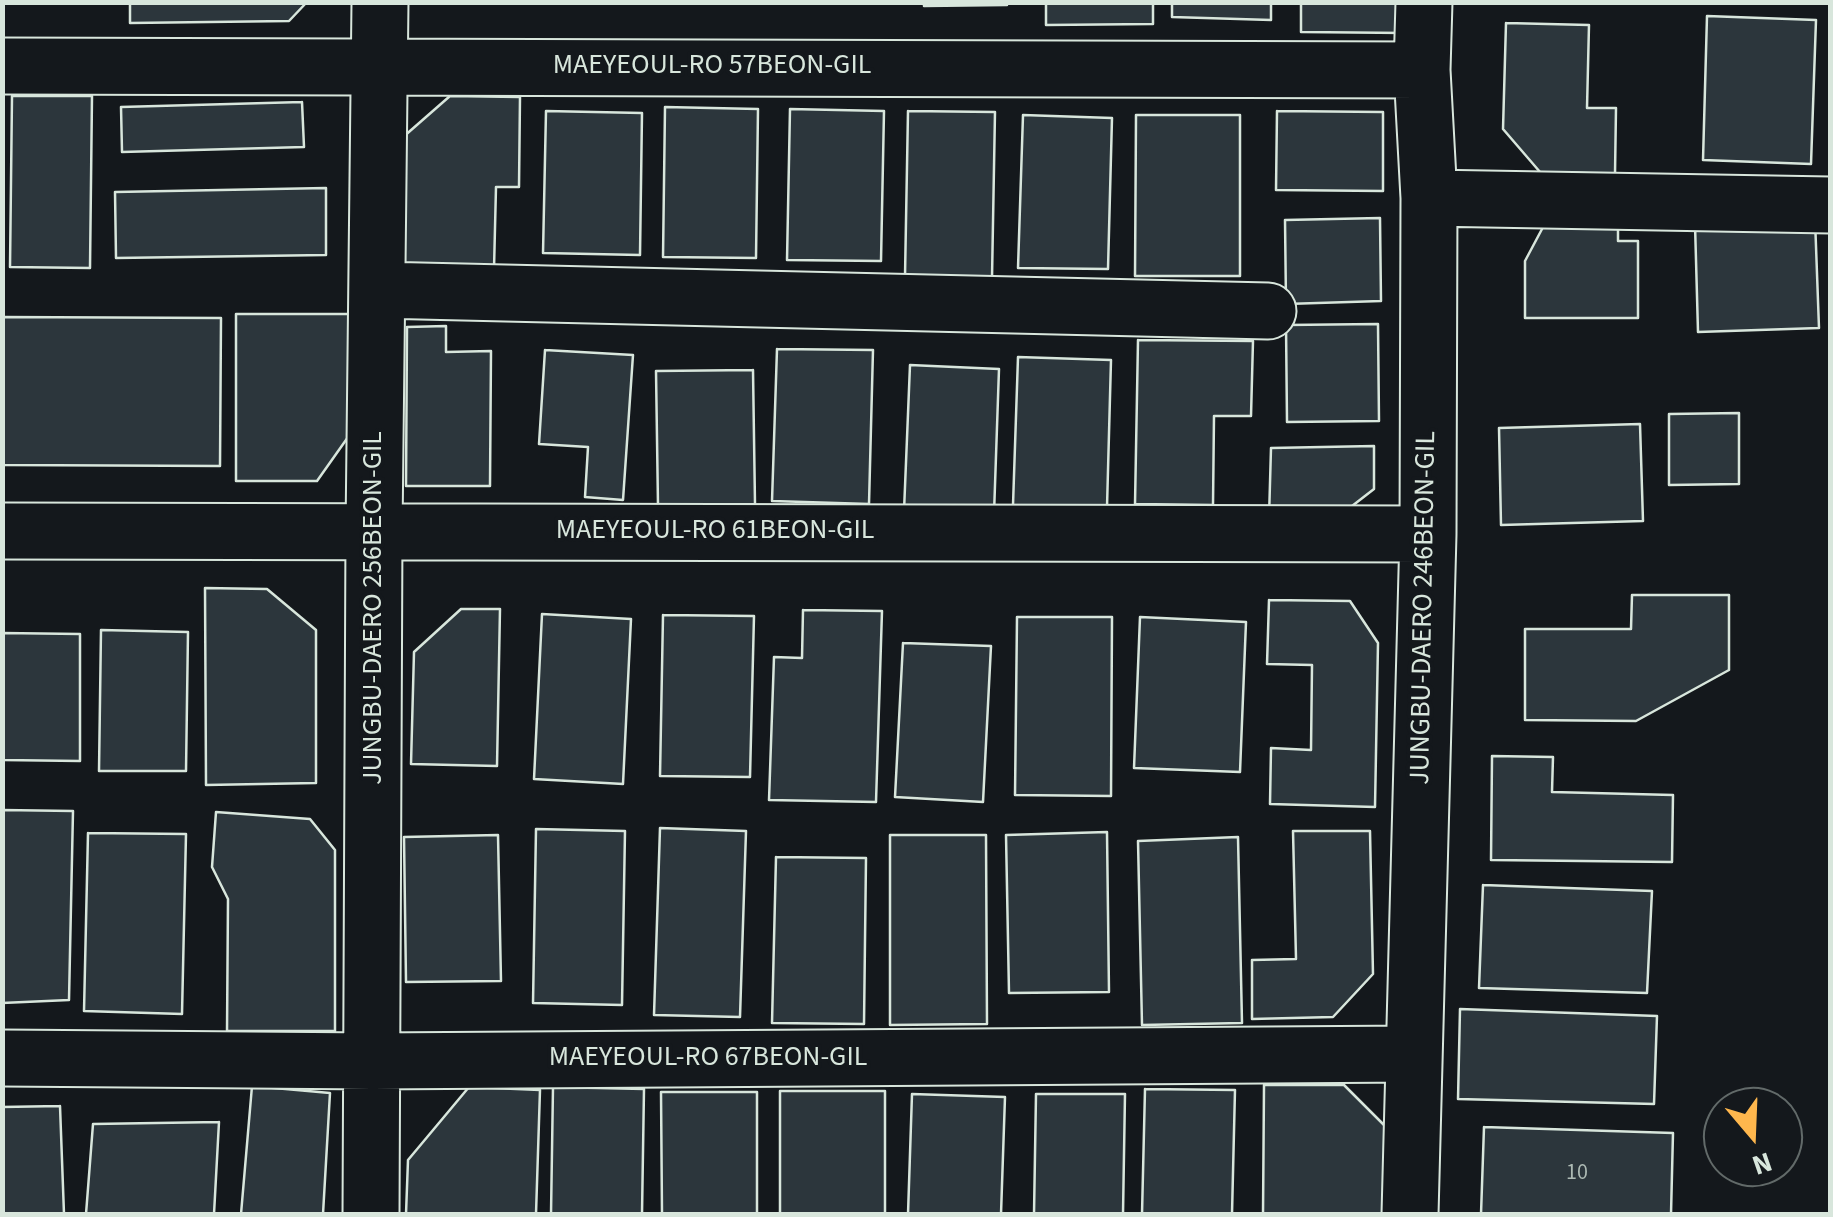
<!DOCTYPE html>
<html>
<head>
<meta charset="utf-8">
<style>
	body { margin:0 }
	#map { position:relative; width:1833px; height:1217px; overflow:hidden; background:#14181c; font-family:"Source Sans 3",sans-serif }
	canvas { display:block }
	.frame { position:absolute; inset:0; border:5px solid #d8e6dc; pointer-events:none }
	.north { position:absolute; left:1703px; top:1087px; width:100px; height:100px; box-sizing:border-box; background:#14181c; border:2px solid #626a69; border-radius:50%; rotate:161deg; font-size:28px; font-weight:700; line-height:40px; text-align:center; color:#d8e6dc }
	.north::after { content:''; display:block; margin:auto; width:35px; height:45px; background:#ffb74d; clip-path:polygon(50% 0,100% 100%,50% 72%,0 100%) }
</style>
</head>
<body>
<div id="map">
<canvas width="1833" height="1217"></canvas>
<div class="frame"></div>
<div class="north">N</div>
</div>
<script>
const ctx = document.querySelector('canvas').getContext('2d');
ctx.lineJoin = 'round';
function paint(path, color) { ctx.fillStyle = color; ctx.fill(path, 'evenodd'); }
const poly = rows => new Path2D(rows.map(r => 'M' + r).join(''));
function strokePath(path, color, width, dash) { ctx.strokeStyle = color; ctx.lineWidth = width; ctx.lineCap = dash ? 'butt' : 'round'; ctx.setLineDash(dash || []); ctx.stroke(path); }
function write(font, color, halo, rows, align = 'center') {
  ctx.font = font + ' "Source Sans 3",sans-serif'; ctx.lineWidth = 8; ctx.setLineDash([]); ctx.textBaseline = 'middle'; ctx.strokeStyle = halo; ctx.fillStyle = color; for (const [text, x, y, turn = 0] of rows) {
    ctx.save(); ctx.translate(x, y); ctx.rotate((+turn || 0) * Math.PI / 180); ctx.textAlign = isNaN(turn) ? turn : align; if (halo) ctx.strokeText(text, 0, 0); ctx.fillText(text, 0, 0); ctx.restore();
  }
}
const building = poly([
	[130,2,307,2,289,21,130,23,130,2],
	[924,2,1007,2,1007,5,924,6,924,2],
	[1046,2,1153,2,1153,24,1046,25,1046,2],
	[1172,2,1271,2,1271,20,1172,17,1172,2],
	[1301,2,1405,2,1405,33,1301,32,1301,2],
	[1707,16,1816,20,1811,164,1703,160,1707,16],
	[1506,23,1589,25,1587,108,1616,108,1615,174,1540,172,1503,129,1506,23],
	[12,96,92,96,90,268,10,267,12,96],
	[450,96,520,97,519,187,496,187,494,269,402,268,402,138,450,96],
	[302,102,304,147,122,152,121,107,302,102],
	[665,107,758,109,756,258,663,257,665,107],
	[790,109,884,111,881,261,787,260,790,109],
	[546,111,642,113,640,255,543,253,546,111],
	[908,111,995,112,992,278,905,276,908,111],
	[1277,111,1383,112,1383,191,1276,190,1277,111],
	[1023,115,1112,118,1108,269,1018,268,1023,115],
	[1136,115,1240,115,1240,276,1135,276,1136,115],
	[326,188,326,255,116,258,115,192,326,188],
	[1550,214,1618,214,1618,241,1638,241,1638,318,1525,318,1525,261,1550,214],
	[1380,218,1381,301,1286,304,1285,220,1380,218],
	[1815,219,1819,328,1698,332,1695,224,1815,219],
	[236,314,358,314,358,423,317,481,236,481,236,314],
	[2,317,221,318,220,466,2,465,2,317],
	[1378,324,1379,421,1287,422,1286,325,1378,324],
	[446,326,446,352,491,351,490,486,406,486,407,327,446,326],
	[1138,340,1253,341,1251,416,1214,416,1213,505,1135,504,1138,340],
	[777,349,873,350,869,504,772,501,777,349],
	[545,350,633,355,623,500,585,497,588,447,539,444,545,350],
	[1018,357,1111,360,1107,507,1013,505,1018,357],
	[910,365,999,369,994,514,904,511,910,365],
	[753,370,755,504,658,506,656,371,753,370],
	[1739,413,1739,484,1669,485,1669,414,1739,413],
	[1640,424,1643,521,1501,525,1499,428,1640,424],
	[1374,446,1374,489,1334,520,1269,518,1271,448,1374,446],
	[205,588,267,589,316,630,316,783,206,785,205,588],
	[1632,595,1729,595,1729,670,1636,721,1525,720,1525,629,1631,629,1632,595],
	[1269,600,1350,601,1378,643,1375,807,1270,804,1271,748,1311,750,1312,665,1267,664,1269,600],
	[461,609,500,609,497,766,411,764,414,652,461,609],
	[803,610,882,611,876,802,769,800,774,657,802,658,803,610],
	[542,614,631,619,623,784,534,779,542,614],
	[663,615,754,616,750,777,660,776,663,615],
	[1017,617,1112,617,1111,796,1015,795,1017,617],
	[1140,617,1246,622,1240,772,1134,768,1140,617],
	[101,630,188,632,186,771,99,771,101,630],
	[2,633,80,634,80,761,2,760,2,633],
	[903,643,991,646,983,802,895,797,903,643],
	[1492,756,1553,757,1552,792,1673,795,1672,862,1491,860,1492,756],
	[2,810,73,811,69,1000,2,1003,2,810],
	[216,812,310,819,335,850,335,1031,227,1031,228,899,212,867,216,812],
	[660,828,746,831,740,1017,654,1015,660,828],
	[536,829,625,831,622,1005,533,1003,536,829],
	[1293,831,1370,831,1373,974,1333,1017,1252,1019,1252,960,1296,959,1293,831],
	[1107,832,1109,992,1009,993,1006,835,1107,832],
	[88,833,186,834,182,1014,84,1011,88,833],
	[498,835,501,981,406,982,404,837,498,835],
	[890,835,986,835,987,1024,890,1025,890,835],
	[1238,837,1242,1023,1142,1025,1138,841,1238,837],
	[776,857,866,858,864,1024,772,1023,776,857],
	[1483,885,1652,891,1647,993,1479,988,1483,885],
	[1460,1009,1657,1016,1654,1104,1458,1099,1460,1009],
	[1264,1085,1344,1085,1389,1130,1389,1214,1263,1214,1264,1085],
	[252,1086,330,1093,323,1214,241,1214,252,1086],
	[469,1087,540,1090,536,1214,406,1214,408,1160,469,1087],
	[553,1087,644,1089,642,1214,551,1214,553,1087],
	[1145,1089,1235,1090,1232,1214,1142,1214,1145,1089],
	[780,1091,885,1091,885,1214,780,1214,780,1091],
	[661,1092,757,1092,757,1214,662,1214,661,1092],
	[912,1094,1005,1097,1001,1214,908,1214,912,1094],
	[1036,1094,1125,1094,1123,1214,1034,1214,1036,1094],
	[60,1106,64,1214,2,1214,2,1107,60,1106],
	[219,1122,214,1214,86,1214,93,1124,219,1122],
	[1484,1127,1673,1133,1671,1214,1481,1214,1484,1127]
]);
paint(building, '#2c363c');
strokePath(building, '#d8e6dc', 2.5);
const minor = poly([
	[2,66,1422,70],
	[1429,198,1830,205],
	[378,290,1268,311],
	[2,531,1428,534],
	[2,1058,373,1061,1414,1054],
	[371,1214,374,531,380,2],
	[1410,1214,1428,534,1429,198,1422,70,1424,2]
]);
strokePath(minor, '#d8e6dc', 59);
strokePath(minor, '#14181c', 55);
write('22px', '#adbab4', null, [
	["10",1577,1174]
]);
write('28px', '#d8e6dc', '#14181c', [
	["MAEYEOUL-RO 57BEON-GIL",712,67],
	["MAEYEOUL-RO 61BEON-GIL",715,532],
	["JUNGBU-DAERO 256BEON-GIL",375,608,-90],
	["JUNGBU-DAERO 246BEON-GIL",1425,608,-89],
	["MAEYEOUL-RO 67BEON-GIL",708,1059]
]);
</script>
</body>
</html>
